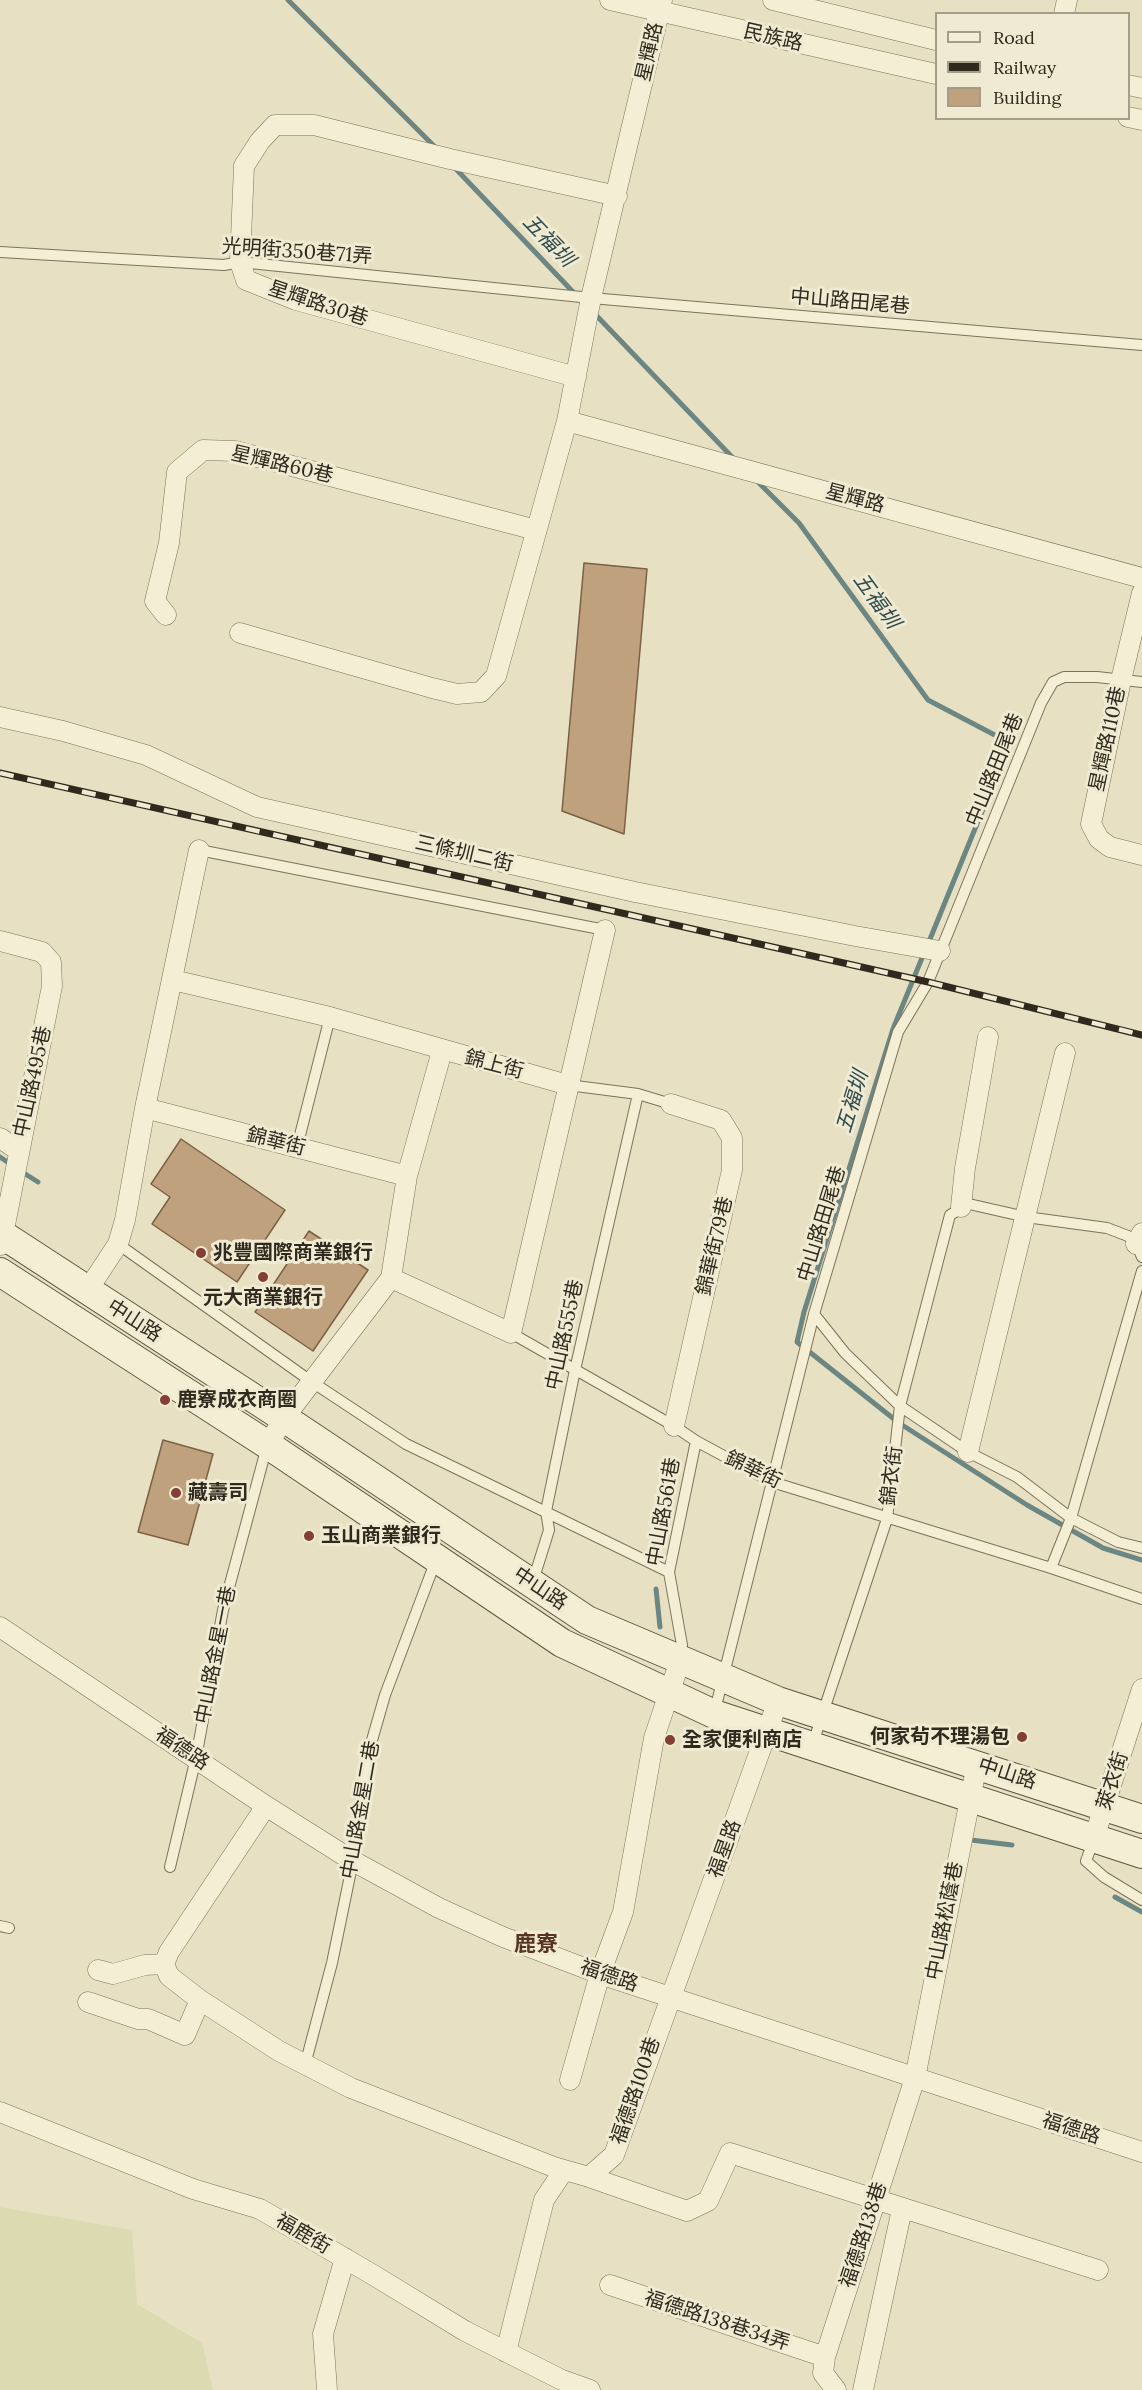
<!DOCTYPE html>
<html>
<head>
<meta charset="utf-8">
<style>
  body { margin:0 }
  #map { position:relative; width:1142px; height:2390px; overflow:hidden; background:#e7e0c2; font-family:Lora,serif }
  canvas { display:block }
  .legend { position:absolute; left:935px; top:12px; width:195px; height:108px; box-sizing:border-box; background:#efead1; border:2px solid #a39d89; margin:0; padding:8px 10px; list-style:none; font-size:18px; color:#30291e }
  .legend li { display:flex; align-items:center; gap:12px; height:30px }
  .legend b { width:30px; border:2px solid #a39d89 }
</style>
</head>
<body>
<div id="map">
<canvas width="1142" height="2390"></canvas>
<ul class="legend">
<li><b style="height:8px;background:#f3eed4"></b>Road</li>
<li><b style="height:8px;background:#30291e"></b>Railway</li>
<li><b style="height:16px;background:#c0a17d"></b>Building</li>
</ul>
</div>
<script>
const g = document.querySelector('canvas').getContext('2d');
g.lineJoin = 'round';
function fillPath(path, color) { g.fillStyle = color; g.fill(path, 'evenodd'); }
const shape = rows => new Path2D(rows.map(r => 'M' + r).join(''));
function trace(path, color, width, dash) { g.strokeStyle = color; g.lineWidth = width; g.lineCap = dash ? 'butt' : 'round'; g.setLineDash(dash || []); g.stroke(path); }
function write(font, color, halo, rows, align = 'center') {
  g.font = font + ' Lora,"Noto Sans TC",serif'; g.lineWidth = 6; g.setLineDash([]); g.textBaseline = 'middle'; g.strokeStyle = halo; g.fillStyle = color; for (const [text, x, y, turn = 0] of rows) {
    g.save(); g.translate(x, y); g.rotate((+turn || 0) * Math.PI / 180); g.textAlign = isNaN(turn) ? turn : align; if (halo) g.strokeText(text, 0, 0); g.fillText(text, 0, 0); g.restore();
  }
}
fillPath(shape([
  [0,2207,132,2230,137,2304,202,2343,213,2390,0,2390]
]), '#dbdab1');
trace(shape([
  [288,0,437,149],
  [454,167,576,295],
  [593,312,734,459],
  [756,480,799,523,928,700,1010,743,928,944],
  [924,953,893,1029,804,1312,797,1342,899,1423,1027,1505,1103,1548,1142,1560],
  [0,1157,12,1165],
  [19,1170,38,1182],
  [656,1589,660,1627],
  [971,1840,1012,1845],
  [1115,1897,1142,1912]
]), '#6c8783', 5);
const building = shape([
  [584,563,647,569,624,834,562,811,584,563],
  [181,1139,285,1210,237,1282,152,1224,170,1197,151,1184,181,1139],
  [309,1231,368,1270,313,1351,255,1312,309,1231],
  [163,1440,213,1454,188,1545,138,1532,163,1440]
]);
fillPath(building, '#c0a17d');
trace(building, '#7a6145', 1.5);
const lane = shape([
  [0,252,224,265,240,262,591,298,1142,345],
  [199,850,605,930],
  [568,1085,638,1094,671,1104],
  [297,1147,330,1017],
  [118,1244,312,1382,406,1444,669,1572],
  [814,1314,845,1353,900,1406,968,1452,1017,1477,1071,1518,1118,1542,1142,1548],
  [511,1333,674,1426,696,1441,772,1482,1051,1568,1142,1599],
  [1051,1568,1071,1518,1142,1271],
  [533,1581,549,1530,546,1511,575,1370,638,1094],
  [680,1657,682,1645,669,1572,696,1441],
  [714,1714,814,1314,898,1032,928,982,1041,703,1053,682,1064,677,1097,677,1142,682],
  [812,1746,887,1519,900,1406,950,1215,969,1204,1026,1217,1107,1228,1128,1236,1136,1244,1142,1257],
  [1094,1839,1086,1861,1104,1877,1142,1900],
  [170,1867,196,1758,223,1610,267,1446],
  [0,1926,9,1928],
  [305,2065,332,1963,353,1861,366,1761,385,1695,436,1560]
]);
const street = shape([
  [610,0,936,74],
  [662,0,591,298,567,421,1142,578],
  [773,0,936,40],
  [1064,14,1067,0],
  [1128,85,1142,88],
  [1128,117,1142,120],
  [576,377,296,300,246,280,240,262,244,166,260,141,275,125,314,125,450,159,617,196],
  [1142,593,1121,680,1091,824,1099,839,1110,847,1142,855],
  [166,615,155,601,169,543,177,472,203,450,235,451,536,530],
  [240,633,432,688,457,694,481,692,496,676,567,421],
  [0,717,63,731,146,755,257,807,635,892,855,936,940,951],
  [0,941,42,952,51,962,52,986,1,1245],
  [173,980,330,1017,568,1085],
  [671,1104,721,1120,732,1138,732,1170,674,1426],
  [145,1108,407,1176],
  [0,1138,19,1151],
  [961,1207,965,1168,988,1037],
  [1136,1244,1142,1233],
  [391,1278,511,1333,605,930],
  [87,1291,118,1244,125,1220,145,1108,199,850],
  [268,1445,284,1418,391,1278,407,1176,442,1051],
  [968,1452,1065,1053],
  [0,1627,266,1806,353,1861,439,1908,503,1937,600,1974,1142,2152],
  [266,1806,169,1952,164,1964,169,1976,200,2000,279,2051,351,2088,554,2167,589,2177,687,2211,708,2201,730,2153,1098,2270],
  [1094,1838,1142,1689],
  [98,1970,113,1974,145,1965,164,1964],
  [88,2002,138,2019,148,2019,185,2035,200,2000],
  [570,2080,600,1974,623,1912,654,1738,680,1661],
  [0,2112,193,2189,260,2209,375,2276,465,2331,562,2380,590,2390],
  [589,2177,614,2155,778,1701],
  [610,2285,825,2357],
  [506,2352,544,2200,564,2170],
  [327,2390,323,2334,345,2258],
  [836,2390,823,2373,825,2357,915,2078,977,1764],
  [863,2390,902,2209]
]);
const secondary = shape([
  [0,1233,284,1418,587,1620,778,1701,1142,1819],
  [0,1272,268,1445,562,1643,714,1714,1142,1854]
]);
trace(lane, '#7e725c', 12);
trace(street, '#7e725c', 21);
trace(secondary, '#60543f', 30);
trace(lane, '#f3eed4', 10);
trace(street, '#f3eed4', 20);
trace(secondary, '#f3eed4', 28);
const rail = shape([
  [0,773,928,982,1142,1035]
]);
trace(rail, '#30291e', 7);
trace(rail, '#efead1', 4.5, [14]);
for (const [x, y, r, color] of [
  [201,1253,6,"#853e34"],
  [263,1277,6,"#853e34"],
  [165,1400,6,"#853e34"],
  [176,1493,6,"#853e34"],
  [309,1536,6,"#853e34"],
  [1022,1737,6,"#853e34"],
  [670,1740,6,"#853e34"]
]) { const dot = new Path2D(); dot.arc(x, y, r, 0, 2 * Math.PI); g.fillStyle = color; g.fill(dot); trace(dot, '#efead1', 2); }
write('20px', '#30291e', '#efead1', [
  ["民族路",773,38,13],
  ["星輝路",650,52,-77],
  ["光明街350巷71弄",297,252,4],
  ["中山路田尾巷",850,302,5],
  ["星輝路30巷",318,304,18],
  ["星輝路60巷",282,465,13],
  ["星輝路",855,499,15],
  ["星輝路110巷",1108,739,-78],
  ["中山路田尾巷",995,770,-68],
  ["三條圳二街",464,854,13],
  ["錦上街",494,1065,15],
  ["中山路495巷",33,1082,-78],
  ["錦華街",276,1142,14],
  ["中山路田尾巷",822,1224,-73],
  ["錦華街79巷",715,1246,-77],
  ["中山路",134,1321,33],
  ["中山路555巷",565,1335,-78],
  ["錦華街",753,1470,26],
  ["錦衣街",892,1476,-83],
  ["中山路561巷",664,1512,-80],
  ["中山路",540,1589,34],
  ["中山路金星一巷",216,1655,-79],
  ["福德路",182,1749,34],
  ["中山路",1007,1774,18],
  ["萊衣街",1113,1781,-72],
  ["中山路金星二巷",361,1810,-80],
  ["福星路",725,1849,-70],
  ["中山路松蔭巷",945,1921,-79],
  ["福德路",609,1976,19],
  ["福德路100巷",636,2091,-71],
  ["福德路",1071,2129,18],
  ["福鹿街",303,2234,30],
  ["福德路138巷",864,2235,-72],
  ["福德路138巷34弄",717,2321,18]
]);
write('bold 20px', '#30291e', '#efead1', [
  ["兆豐國際商業銀行",213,1253],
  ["元大商業銀行",263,1298,"center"],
  ["鹿寮成衣商圈",177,1400],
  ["藏壽司",188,1493],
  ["玉山商業銀行",321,1536],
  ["何家茍不理湯包",1010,1737,"right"],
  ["全家便利商店",682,1740]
], 'left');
write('italic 21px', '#2f4c4e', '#efead1', [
  ["五福圳",548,241,46],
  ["五福圳",876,601,54],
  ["五福圳",853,1102,-73]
]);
write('bold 22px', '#573423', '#efead1', [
  ["鹿寮",536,1945]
]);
</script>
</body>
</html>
